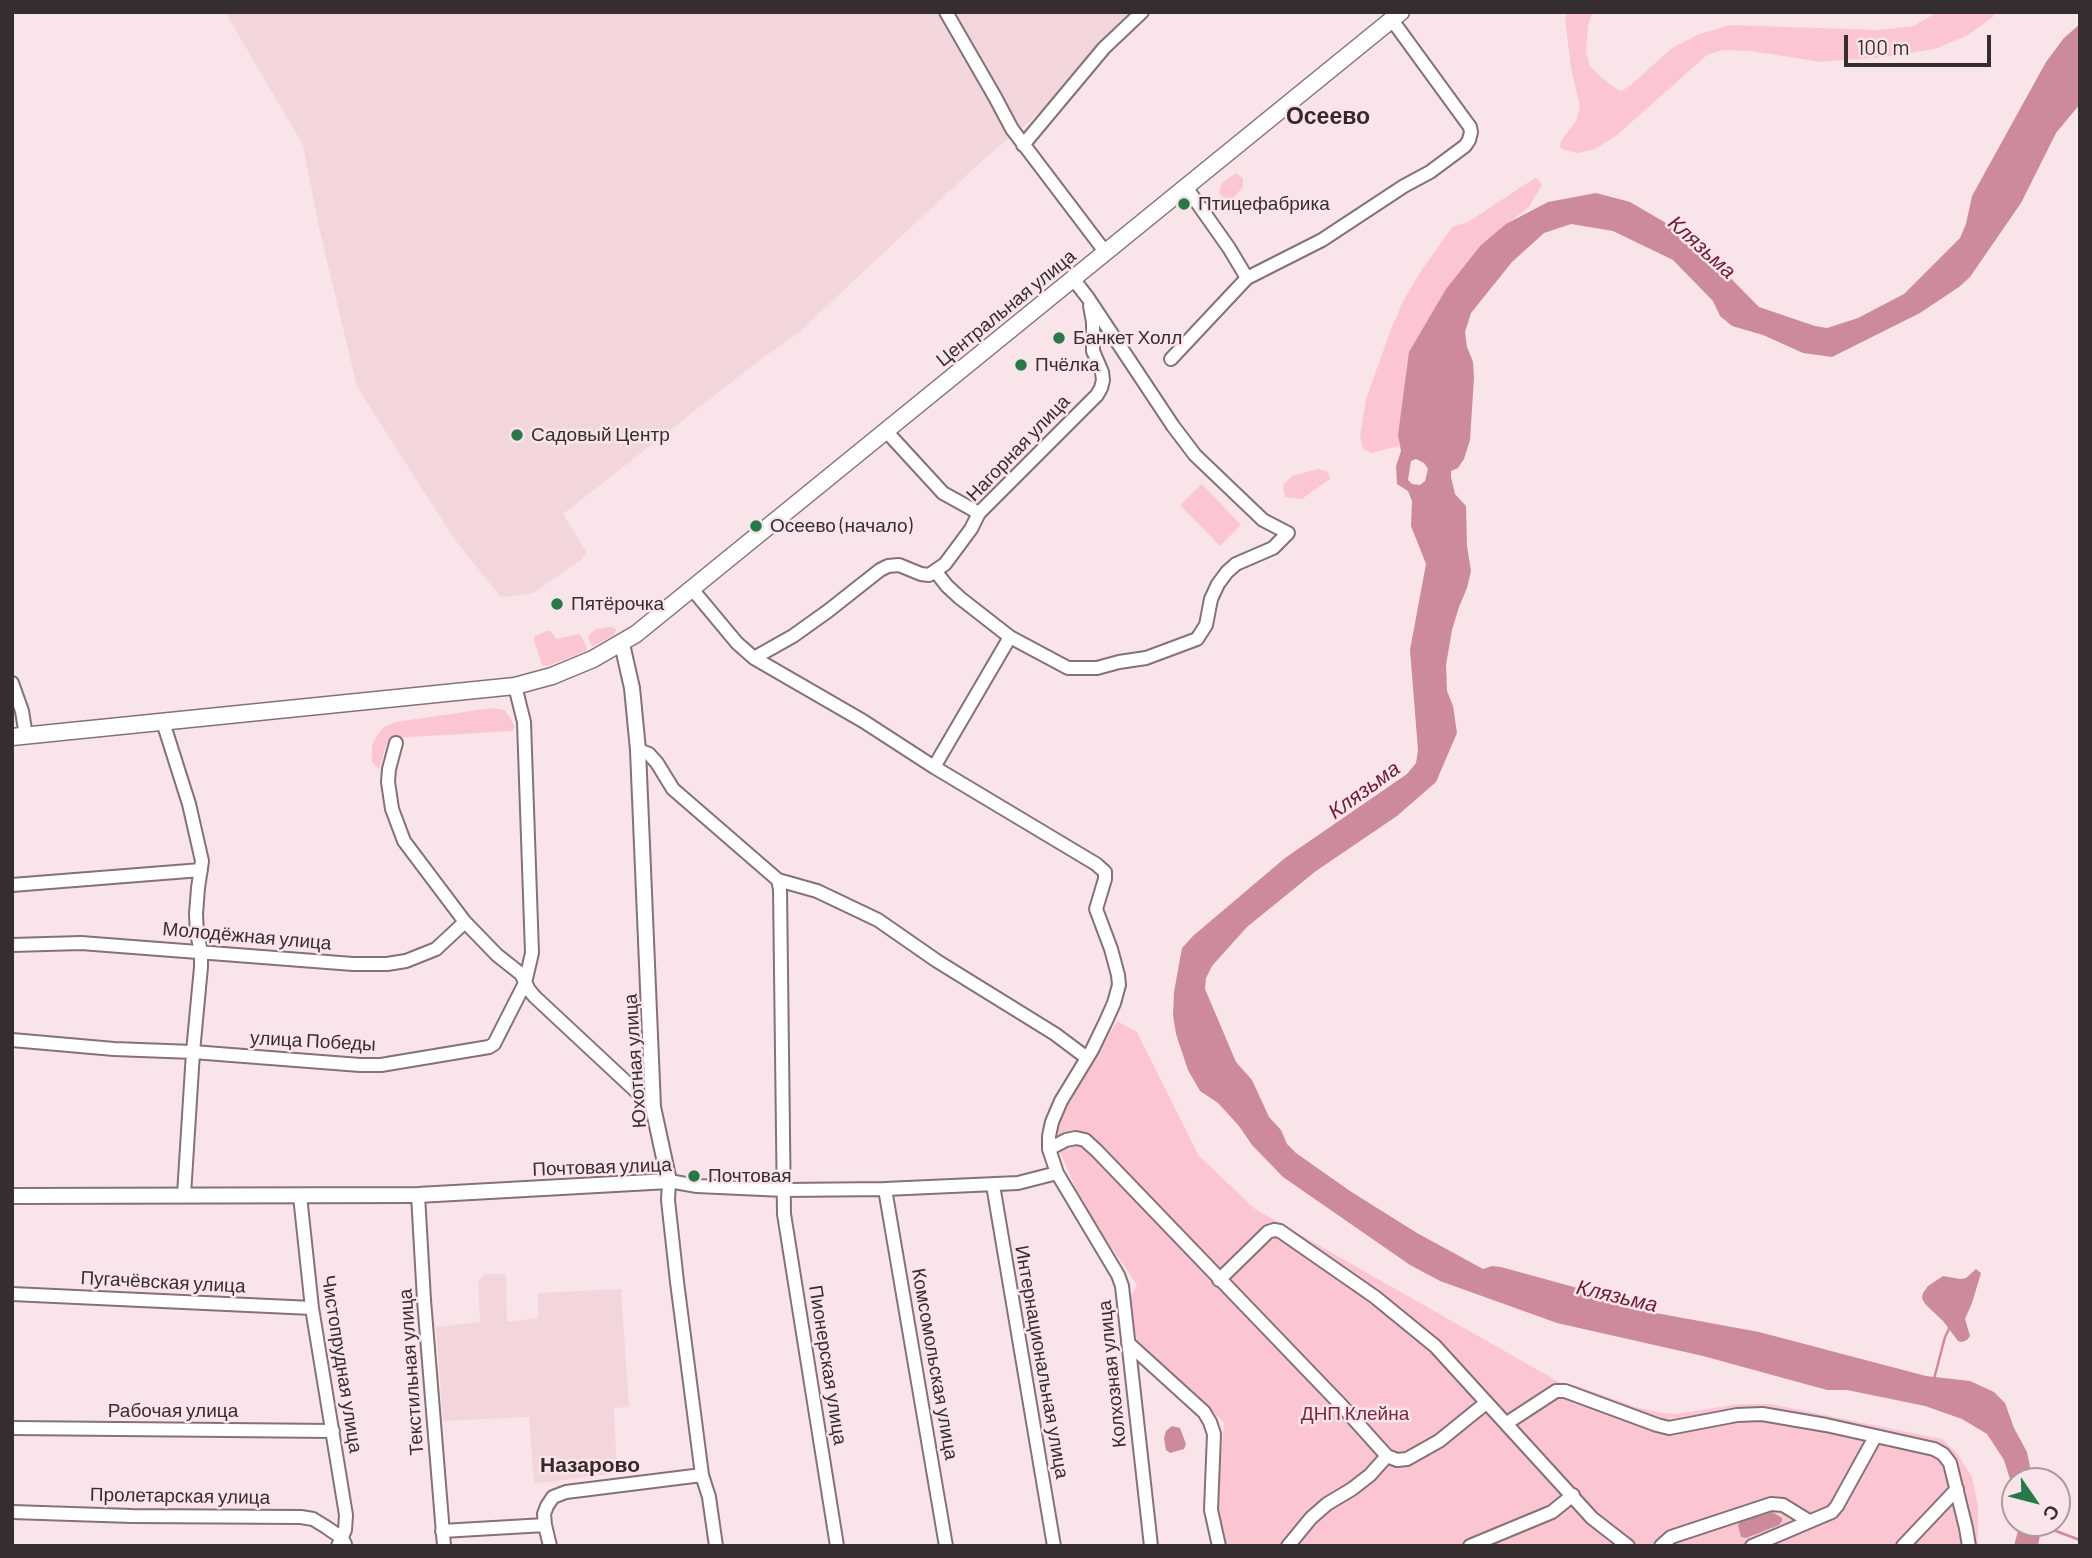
<!DOCTYPE html>
<html>
<head>
<meta charset="utf-8">
<style>
  body { margin:0 }
  #map { position:relative; width:2092px; height:1558px; overflow:hidden; background:#f9e5e9; font-family:Barlow,sans-serif }
  canvas { display:block }
  .frame { position:absolute; inset:0; border:14px solid #352d2f; pointer-events:none }
  .north { position:absolute; left:2001px; top:1467px; width:70px; height:70px; box-sizing:border-box; background:#f9e5e9; border:2px solid #ab9b9f; border-radius:50%; rotate:125deg; font-size:19px; font-weight:700; line-height:28px; text-align:center; color:#352d2f }
  .north::after { content:''; display:block; margin:auto; width:24px; height:32px; background:#297849; clip-path:polygon(50% 0,100% 100%,50% 72%,0 100%) }
  .scale { position:absolute; left:1844px; top:35px; width:147px; height:32px; box-sizing:border-box; border:4px solid #352d2f; border-top:0; padding-left:9px; font-size:21px; line-height:24px; white-space:nowrap; color:#352d2f; -webkit-text-stroke:5px #f9e5e9; paint-order:stroke }
</style>
</head>
<body>
<div id="map">
<canvas width="2092" height="1558"></canvas>
<div class="frame"></div>
<div class="north">С</div>
<div class="scale">100 m</div>
</div>
<script>
const g = document.querySelector('canvas').getContext('2d');
g.lineJoin = 'round';
function fillPath(path, color) { g.fillStyle = color; g.fill(path, 'evenodd'); }
const shape = rows => new Path2D(rows.map(r => 'M' + r).join(''));
function trace(path, color, width, dash) { g.strokeStyle = color; g.lineWidth = width; g.lineCap = dash ? 'butt' : 'round'; g.setLineDash(dash || []); g.stroke(path); }
function write(font, color, halo, rows, align = 'center') {
  g.font = font + ' Barlow,sans-serif'; g.lineWidth = 5; g.setLineDash([]); g.textBaseline = 'middle'; g.strokeStyle = halo; g.fillStyle = color; for (const [text, x, y, turn = 0] of rows) {
    g.save(); g.translate(x, y); g.rotate((+turn || 0) * Math.PI / 180); g.textAlign = isNaN(turn) ? turn : align; if (halo) g.strokeText(text, 0, 0); g.fillText(text, 0, 0); g.restore();
  }
}
fillPath(shape([
  [225,12,1131,12,1117,25,1055,96,1028,123,985,158,798,333,761,359,563,514,587,553,581,560,533,593,506,597,500,596,455,540,357,387,318,223,303,145],
  [485,1274,506,1274,507,1322,538,1318,538,1293,621,1289,629,1407,614,1408,617,1473,534,1484,529,1417,443,1421,436,1327,480,1322,478,1282]
]), '#f2d6dc');
fillPath(shape([
  [1567,12,1593,12,1588,25,1586,52,1590,66,1601,77,1615,88,1622,91,1632,84,1672,48,1699,34,1730,25,1879,30,1913,26,1938,12,1995,12,1993,17,1968,35,1935,49,1884,57,1820,62,1751,51,1723,50,1707,55,1616,136,1595,149,1578,153,1564,150,1560,147,1561,141,1576,121,1580,107,1571,68,1565,18],
  [1236,173,1243,178,1243,187,1232,199,1224,198,1219,193,1222,183],
  [1535,178,1539,180,1542,185,1529,207,1481,245,1398,435,1400,446,1371,453,1363,449,1360,436,1366,399,1390,332,1403,301,1419,274,1452,227,1468,222],
  [1318,469,1328,472,1330,479,1302,499,1285,497,1283,485,1292,476],
  [1202,484,1241,525,1220,546,1180,505],
  [610,627,616,629,614,635,592,647,588,637,590,634,596,629],
  [547,631,551,631,556,639,580,634,587,648,586,651,548,666,542,665,534,640,535,636],
  [492,708,504,710,509,716,515,727,512,731,394,738,386,745,379,769,372,762,372,745,377,735,384,727,396,722],
  [1117,1021,1137,1032,1199,1156,1255,1209,1559,1382,1577,1386,1635,1407,1661,1413,1677,1414,1739,1404,1771,1404,1942,1439,1957,1453,1972,1477,1978,1505,1978,1546,1225,1546,1217,1509,1224,1422,1138,1344,1130,1308,1130,1298,1137,1285,1084,1207,1057,1145,1057,1132,1060,1119]
]), '#fbc6d2');
fillPath(shape([
  [2080,24,2080,104,2056,133,2021,203,1970,277,1959,287,1920,313,1832,357,1803,353,1763,335,1732,326,1720,316,1713,301,1673,260,1613,231,1571,224,1544,233,1512,262,1471,313,1465,332,1467,347,1473,362,1474,378,1470,440,1464,459,1458,468,1451,471,1451,477,1455,494,1466,506,1467,546,1471,571,1467,588,1459,607,1452,630,1446,665,1447,691,1453,706,1457,733,1436,782,1397,816,1316,871,1247,927,1212,966,1206,978,1205,989,1236,1062,1252,1080,1269,1117,1281,1130,1287,1144,1296,1153,1350,1191,1417,1233,1483,1269,1492,1266,1501,1267,1581,1289,1645,1311,1759,1332,1926,1376,1970,1381,1994,1392,2005,1403,2014,1428,2027,1452,2033,1481,2015,1481,2015,1495,2004,1460,1987,1434,1962,1419,1925,1406,1847,1390,1827,1390,1703,1356,1557,1323,1440,1281,1410,1265,1283,1177,1252,1145,1239,1126,1218,1103,1200,1091,1188,1070,1176,1034,1173,1015,1174,992,1182,948,1193,936,1285,858,1407,774,1416,763,1418,750,1410,650,1426,564,1411,526,1412,501,1408,491,1397,484,1396,466,1401,451,1398,435,1409,352,1446,289,1481,245,1506,224,1548,202,1596,193,1630,202,1690,237,1759,307,1815,326,1827,328,1858,318,1904,294,1960,238,1966,224,1972,196,2046,62,2064,38],
  [1416,459,1424,463,1428,469,1425,481,1420,485,1412,484,1408,480,1411,461],
  [1976,1269,1981,1273,1972,1303,1965,1319,1970,1336,1967,1340,1962,1342,1958,1341,1943,1321,1925,1304,1922,1298,1923,1293,1928,1286,1943,1276,1960,1279,1966,1278],
  [1172,1426,1180,1428,1186,1444,1184,1449,1170,1453,1166,1450,1164,1438,1166,1431],
  [1772,1512,1782,1518,1782,1521,1779,1525,1746,1538,1741,1537,1738,1525,1740,1522],
  [2020,1523,2042,1523,2038,1546,2014,1546]
]), '#cd8a9a');
trace(shape([
  [1934,1379,1945,1337,1949,1329],
  [2034,1523,2080,1540]
]), '#cd8a9a', 2.5);
const minor = shape([
  [946,12,995,97,1012,129,1106,253],
  [1023,145,1104,48,1142,12],
  [1186,187,1229,248,1247,278],
  [1171,359,1247,278,1322,240,1404,186,1430,172,1465,146,1469,140,1471,132,1470,127,1392,20],
  [887,432,943,493,979,513],
  [936,572,947,586,960,598,1010,637,1068,668,1097,668,1119,662,1146,658,1197,639,1206,625,1211,599,1218,584,1227,572,1236,564,1273,548,1288,533,1263,520,1195,455,1173,426,1088,298,1074,280],
  [692,589,737,643,754,658,863,721,934,767,1096,864,1105,872,1105,879,1096,909,1111,949,1118,975,1119,985,1114,1003,1106,1021,1092,1050,1061,1101,1052,1122,1049,1136,1049,1149,1057,1173,1118,1275,1122,1286,1151,1546],
  [754,658,793,636,828,611,880,570,888,566,899,565,921,574,929,575,945,564,971,529,979,513,1097,395,1101,388,1103,380,1102,372,1093,351,1093,322,1090,306],
  [12,683,22,711,26,736],
  [163,722,189,804,202,861,198,888,196,914,197,934,201,951,201,967,193,1052,184,1195],
  [396,743,389,769,388,782,392,809,404,841,465,922,497,955,521,974,529,990,535,997,653,1107],
  [638,750,649,754,657,763,673,789,778,880,780,889,784,1214,837,1546],
  [934,767,1010,637],
  [778,880,817,891,878,920,937,961,1055,1034,1087,1058],
  [12,885,201,870],
  [12,945,81,943,353,964,387,964,406,961,436,949,465,922],
  [12,1040,114,1049,193,1052,360,1065,381,1065,489,1047,494,1044,525,983,532,953,524,722,515,686],
  [1049,1149,1066,1140,1076,1138,1085,1140,1097,1151,1342,1406,1387,1456,1397,1460,1407,1459,1439,1441,1486,1403],
  [993,1185,1054,1546],
  [885,1189,946,1546],
  [418,1195,424,1300,444,1546],
  [300,1196,312,1308,346,1515,345,1530,338,1546],
  [1219,1280,1268,1232,1274,1230,1280,1231,1375,1297,1435,1346,1592,1518,1628,1546],
  [12,1294,312,1308],
  [1128,1343,1204,1412,1210,1422,1214,1434,1211,1510,1219,1546],
  [1507,1423,1556,1391,1565,1391,1657,1425,1669,1428,1737,1415,1762,1414,1826,1425,1934,1449,1943,1454,1950,1463,1966,1528,1969,1546],
  [12,1428,333,1431],
  [12,1512,132,1516,301,1517,313,1519,326,1527,342,1538,345,1544],
  [545,1525,550,1546],
  [442,1531,545,1525,544,1514,547,1506,553,1497,566,1492,702,1475],
  [716,1546,709,1497,702,1475,677,1282,668,1200,669,1181,697,1186,784,1190,885,1189,1018,1183,1057,1173],
  [1288,1546,1311,1518,1327,1504,1352,1489,1370,1475,1387,1456],
  [1470,1546,1552,1512,1573,1495],
  [1661,1546,1671,1537,1771,1504,1783,1505,1809,1521],
  [1752,1546,1832,1512,1837,1506,1875,1437],
  [1903,1546,1957,1489]
]);
const tertiary = shape([
  [12,1196,418,1195,669,1181,653,1107,638,750,632,688,622,644]
]);
const secondary = shape([
  [12,737,515,686,552,676,593,659,636,634,1401,12]
]);
trace(minor, '#837276', 16);
trace(tertiary, '#837276', 18);
trace(secondary, '#837276', 19);
trace(minor, '#fff', 12);
trace(tertiary, '#fff', 14);
trace(secondary, '#fff', 16);
for (const [x, y, r, color] of [
  [1184,204,7,"#297849"],
  [1059,338,7,"#297849"],
  [1021,365,7,"#297849"],
  [517,435,7,"#297849"],
  [756,526,7,"#297849"],
  [557,604,7,"#297849"],
  [694,1176,7,"#297849"]
]) { const dot = new Path2D(); dot.arc(x, y, r, 0, 2 * Math.PI); g.fillStyle = color; g.fill(dot); trace(dot, '#f9e5e9', 2.5); }
write('19px', '#352d2f', '#f9e5e9', [
  ["Птицефабрика",1198,204],
  ["Банкет Холл",1073,338],
  ["Пчёлка",1035,365],
  ["Садовый Центр",531,435],
  ["Осеево (начало)",770,526],
  ["Пятёрочка",571,604],
  ["Почтовая",708,1176]
], 'left');
write('19px', '#352d2f', '#f9e5e9', [
  ["Центральная улица",1006,308,-39],
  ["Нагорная улица",1018,448,-46],
  ["Молодёжная улица",247,936,5],
  ["улица Победы",313,1041,3],
  ["Юхотная улица",635,1061,-94],
  ["Почтовая улица",602,1167,-2],
  ["Пугачёвская улица",163,1282,3],
  ["Интернациональная улица",1042,1362,80],
  ["Чистопрудная улица",342,1364,81],
  ["Комсомольская улица",935,1364,80],
  ["Пионерская улица",828,1365,81],
  ["Текстильная улица",411,1372,-94],
  ["Колхозная улица",1112,1374,-96],
  ["Рабочая улица",173,1411],
  ["Пролетарская улица",180,1496,1]
]);
write('19px', '#782742', '#f9e5e9', [
  ["ДНП Клейна",1355,1414]
]);
write('italic 21px', '#6c1c38', '#f9e5e9', [
  ["Клязьма",1702,247,42],
  ["Клязьма",1364,790,-36],
  ["Клязьма",1617,1296,13]
]);
write('bold 21px', '#37282b', '#f9e5e9', [
  ["Назарово",590,1465]
]);
write('bold 23px', '#37282b', '#f9e5e9', [
  ["Осеево",1328,116]
]);
</script>
</body>
</html>
